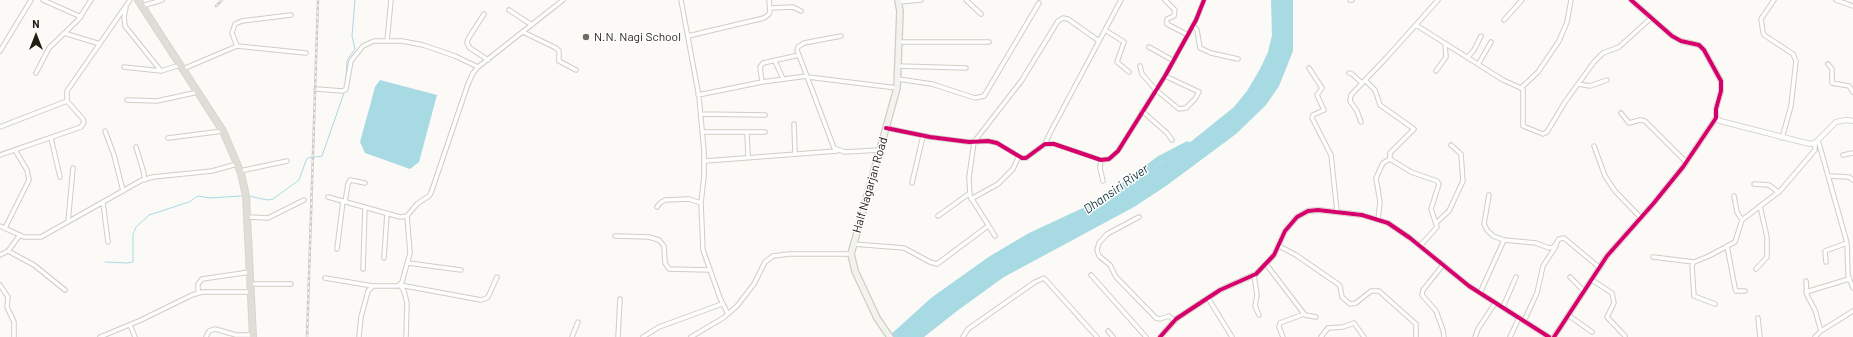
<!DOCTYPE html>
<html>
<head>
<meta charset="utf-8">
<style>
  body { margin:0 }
  #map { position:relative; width:1853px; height:337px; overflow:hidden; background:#fbfaf6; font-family:Barlow,sans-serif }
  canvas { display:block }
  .north { position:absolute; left:16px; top:16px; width:40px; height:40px; -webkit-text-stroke:3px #fff; paint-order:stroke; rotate:0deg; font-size:11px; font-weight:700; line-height:16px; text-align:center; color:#221e11 }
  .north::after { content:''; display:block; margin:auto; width:14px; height:18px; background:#221e11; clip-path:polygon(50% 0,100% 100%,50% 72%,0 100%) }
</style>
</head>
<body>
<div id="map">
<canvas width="1853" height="337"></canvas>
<div class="north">N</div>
</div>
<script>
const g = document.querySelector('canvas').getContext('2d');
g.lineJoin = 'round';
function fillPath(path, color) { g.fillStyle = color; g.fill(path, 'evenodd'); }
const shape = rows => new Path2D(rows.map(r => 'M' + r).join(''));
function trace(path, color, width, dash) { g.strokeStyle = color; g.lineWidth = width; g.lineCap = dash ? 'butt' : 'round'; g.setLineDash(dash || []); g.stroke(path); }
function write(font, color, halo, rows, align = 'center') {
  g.font = font + ' Barlow,sans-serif'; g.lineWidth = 3; g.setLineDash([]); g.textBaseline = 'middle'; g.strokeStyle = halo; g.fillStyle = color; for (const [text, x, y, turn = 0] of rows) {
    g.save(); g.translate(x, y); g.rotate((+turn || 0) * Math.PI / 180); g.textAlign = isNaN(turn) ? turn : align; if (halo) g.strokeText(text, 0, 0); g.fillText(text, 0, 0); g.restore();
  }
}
fillPath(shape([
  [1271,0,1293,0,1293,51,1279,86,1266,105,1236,134,1166,186,1134,207,1004,277,957,311,924,337,888,337,931,298,990,256,1029,233,1085,207,1142,176,1193,140,1234,107,1247,91,1260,69,1268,52,1272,35],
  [380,80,437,95,419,162,410,169,365,153,360,142,375,87]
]), '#a8dae4');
trace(shape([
  [346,80,347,60,355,49,352,36,355,0],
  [249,196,267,200,273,199,299,180,307,158,322,156,344,93],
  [105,262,128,263,133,262,133,234,136,227,149,215,189,202,198,196,209,198,241,196]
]), '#a8dae4', 1);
trace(shape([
  [1114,193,1160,159,1187,145]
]), '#a8dae4', 7);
const minor = shape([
  [43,0,81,17],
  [681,0,699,97,704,151,704,176,701,203,703,250,720,298,728,314],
  [966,0,981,14],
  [1165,0,1175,10,1174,16,1167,19,1167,24,1188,35],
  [1350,0,1352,0],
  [1774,0,1761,19,1763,32,1764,35,1793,54,1796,61,1791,106,1782,138],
  [1836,0,1853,6],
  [899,2,921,0],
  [142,6,162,0],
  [126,8,124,17,125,26,161,71],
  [770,8,793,7,801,11],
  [509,10,532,25],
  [484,14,468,39,467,43,470,48,488,60],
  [1504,20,1522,0],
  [1193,25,1197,30,1200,48,1211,53,1238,59],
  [1416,25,1503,80,1523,89,1523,126,1543,134,1547,132,1565,102,1594,62,1603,53,1619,47,1651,18],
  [1105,30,1124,42,1117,62,1129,72],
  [523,32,556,48,559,51,559,61,576,70],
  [64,33,100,44],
  [688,36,764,18,769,14,770,11,769,0],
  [841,36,804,43,798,47,797,50,834,148,845,152,879,150],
  [387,41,391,0],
  [899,42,989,42],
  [237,46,232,33,235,24,242,21,291,15],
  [1149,47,1174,61],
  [0,51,31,0],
  [1468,57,1474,50,1481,36],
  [775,61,783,79],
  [1479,63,1491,42],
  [1828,64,1832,69,1832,83,1849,86,1853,92],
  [898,66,966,68],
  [1140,66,1142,74,1156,90,1179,109,1186,108,1195,99,1199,92,1165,76],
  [124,67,161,71,180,65],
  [1309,68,1322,88,1317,95,1324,110,1313,115,1312,118,1331,155,1337,211],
  [183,69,237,46,306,53],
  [1436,71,1446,57,1445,43],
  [36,73,49,48,78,20,91,0],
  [1349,73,1352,74,1362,83],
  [808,77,897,88],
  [898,79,932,84,975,98,984,96,1039,3],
  [1365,80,1375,90,1380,105,1414,129,1390,153,1390,159,1411,172,1437,181,1439,184,1431,209,1437,227,1420,246],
  [762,82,760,67,763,63,799,55],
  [1578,84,1590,86,1607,80],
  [1521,88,1538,72,1559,41,1567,22,1571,0],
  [316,89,343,91,346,89,351,61,363,46,374,41,402,41,423,45,455,56,478,67],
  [698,95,762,82,807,76],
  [127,100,157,101,198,92],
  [1142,111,1167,133,1172,140],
  [1621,113,1629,123,1640,120,1645,121,1686,162],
  [701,114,765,115],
  [1361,122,1357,111,1350,101,1351,95,1388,56,1438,0],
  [794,124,795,154],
  [0,127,67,101],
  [886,128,930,137,969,142,988,141,997,143,1022,158,1026,158,1045,144,1054,144,1101,160,1109,159,1118,151,1165,76,1196,20,1204,0],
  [105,131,114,155,123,191],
  [702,132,765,132],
  [747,132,748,157],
  [51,138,60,177],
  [168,138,223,131],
  [1818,140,1847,243,1848,275,1853,288],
  [1045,144,1050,133,1121,0],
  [1594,146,1605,176,1615,191,1641,218],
  [136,147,143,170,145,180],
  [0,155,81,127,84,122,83,119,67,101,67,91,130,0],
  [1843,155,1853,153],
  [1101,160,1100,168,1103,181],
  [705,161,837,151],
  [240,171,287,161],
  [1828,176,1849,177,1853,180],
  [912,183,923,136],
  [1754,184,1769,185,1778,192],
  [1489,195,1484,224,1487,230,1493,236,1504,240,1536,243,1549,248,1554,247,1559,239,1564,238,1600,268],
  [1734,196,1737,212,1742,220],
  [328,197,400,217,407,216,417,204,429,196,431,193,468,84,473,73,478,67,563,0],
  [971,199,998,184,1013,169,1019,156],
  [345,202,348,184,350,180,365,183],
  [103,203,108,242],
  [657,207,660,203,665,200,689,199,701,203],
  [938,216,970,193],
  [247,217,268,218,304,200],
  [1139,217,1107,234,1099,243,1097,250,1099,256,1110,265,1116,277,1156,318,1160,319,1169,316,1175,321],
  [1378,220,1380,202,1376,178,1383,163,1390,159],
  [68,222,73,168],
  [1437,222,1449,211,1463,181,1461,154,1451,145],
  [0,226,24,237,41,237,142,180,153,177,212,171,237,164],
  [5,228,29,180,27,170,15,150],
  [615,236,649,237,659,240,664,246,665,263,669,269,710,270],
  [995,236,970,196,969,177,974,142,1022,80,1058,21,1063,18,1068,19,1099,41],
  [853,244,904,248,930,262,937,264,988,226],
  [1279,246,1296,255,1338,284,1340,286,1342,297,1350,304,1356,303,1371,291,1379,291,1416,324,1416,337],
  [1727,246,1735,288,1736,291,1745,291],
  [337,249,343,201],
  [8,251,34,265,65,290],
  [0,255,8,251,20,235],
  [1653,257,1694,262],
  [384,258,387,213],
  [1826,262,1825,251,1847,243],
  [408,263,461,270],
  [1266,264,1305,315,1316,317],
  [1443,265,1423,290,1422,295,1436,311,1443,330,1444,337],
  [363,269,365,207],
  [1756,269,1767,257,1767,237,1760,206],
  [1091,275,1146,337],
  [1254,275,1257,295,1255,306,1259,315],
  [1570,277,1584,291],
  [325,278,373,286],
  [1592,280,1612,293,1614,303,1607,317,1625,336],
  [1806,281,1807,295,1815,310,1821,331],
  [251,284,291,284],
  [0,285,8,297,7,307,14,322,14,337],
  [400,285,481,300,487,298,489,295,497,277],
  [400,285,404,291,407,303,406,337],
  [1806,292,1849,279],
  [198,293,198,284,202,279,250,272],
  [1480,293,1504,240],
  [1208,298,1232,337],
  [1715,304,1694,296,1692,266,1694,262,1709,256,1735,242,1742,220,1780,191,1815,150,1815,143],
  [1503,307,1516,277],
  [1568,315,1592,332],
  [1758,318,1760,337],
  [1524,321,1537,293,1543,266,1556,246],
  [130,325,135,337],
  [1108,331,1113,337],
  [100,337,141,320,192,295,202,292,251,292],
  [206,337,209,331,215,329,236,335,253,335],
  [359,337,361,317,368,291,373,286,398,286,402,282,410,253,407,216],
  [572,337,578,322],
  [618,337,620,299],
  [643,337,659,327,722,304],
  [691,337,723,318,737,306,754,284,765,262,773,256,789,254,851,254],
  [963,337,968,329,1035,282,1044,278,1097,337],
  [1283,337,1279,327,1280,323,1304,314],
  [1321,337,1328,328,1343,327,1354,323,1364,337],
  [1475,337,1478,329,1495,303],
  [1510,337,1519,318],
  [1815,337,1821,331,1853,311]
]);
const tertiary = shape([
  [1716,118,1720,121,1810,144,1815,143,1836,122,1846,120,1853,121],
  [1160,337,1176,319,1188,311,1220,290,1256,274,1274,255,1285,231,1297,217,1308,211,1318,210,1362,215,1388,223,1410,238,1469,286,1549,337],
  [1554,337,1607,256,1653,204,1683,167,1716,118,1716,109,1721,91,1721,81,1704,50,1699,45,1681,41,1672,36,1631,0]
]);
const secondary = shape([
  [890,337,877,318,855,271,851,254,897,88,900,11,898,0]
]);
const trunk = shape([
  [138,0,223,131,241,173,246,196,253,337]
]);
trace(minor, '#d0cdc4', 5.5);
trace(tertiary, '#d0cdc4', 6);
trace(secondary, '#d0cdc4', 8);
trace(trunk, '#d6d5d1', 8);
trace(minor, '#fefefe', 3.5);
trace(tertiary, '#fefefe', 4.5);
trace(secondary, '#f2f2ef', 5.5);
trace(trunk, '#deded6', 6);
const rail = shape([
  [216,6,222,0],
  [307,337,318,0]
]);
trace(rail, '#cdcccb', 2.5);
trace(rail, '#fff', 1, [3]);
trace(shape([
  [886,128,930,137,969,142,988,141,997,143,1022,158,1026,158,1045,144,1054,144,1101,160,1109,159,1118,151,1165,76,1196,20,1204,0],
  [1160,337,1176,319,1188,311,1220,290,1256,274,1274,255,1285,231,1297,217,1308,211,1318,210,1362,215,1388,223,1410,238,1469,286,1549,337],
  [1554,337,1607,256,1653,204,1683,167,1716,118,1716,109,1721,91,1721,81,1704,50,1699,45,1681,41,1672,36,1631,0]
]), '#d6006c', 4);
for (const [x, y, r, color] of [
  [586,37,4,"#6e6b61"]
]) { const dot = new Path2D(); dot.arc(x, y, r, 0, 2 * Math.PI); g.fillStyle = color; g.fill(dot); trace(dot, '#fff', 1.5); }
write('12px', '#221e11', '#fff', [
  ["N.N. Nagi School",594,37]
], 'left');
write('12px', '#221e11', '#fff', [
  ["Half Nagarjan Road",870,185,-74]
]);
write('italic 13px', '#183b42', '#fff', [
  ["Dhansiri River",1116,189,-35]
]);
</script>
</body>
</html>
